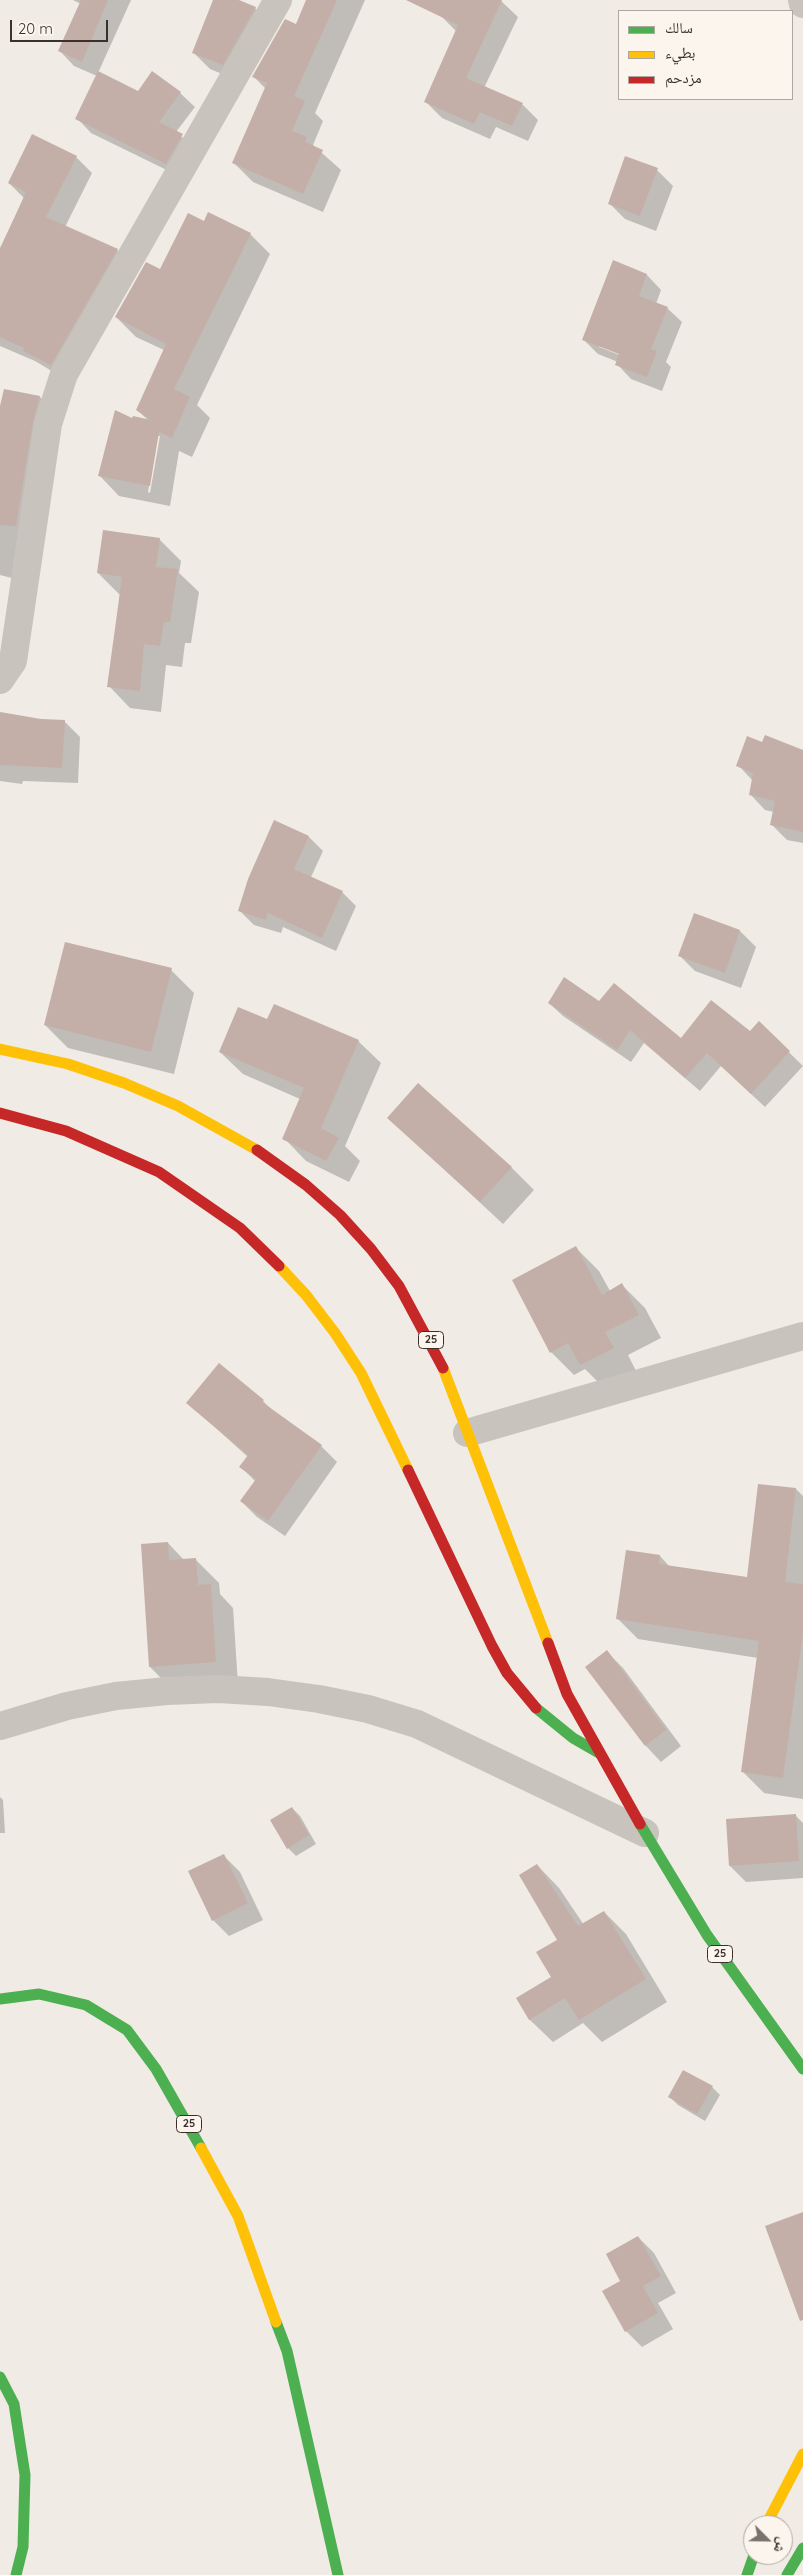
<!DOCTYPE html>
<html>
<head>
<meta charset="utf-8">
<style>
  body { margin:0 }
  #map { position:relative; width:803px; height:2575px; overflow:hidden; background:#f0ebe5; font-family:Quicksand,"Noto Naskh Arabic",sans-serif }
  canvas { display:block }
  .legend { position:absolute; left:618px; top:10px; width:175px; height:90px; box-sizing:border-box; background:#fbf5ee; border:1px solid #aea6a0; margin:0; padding:6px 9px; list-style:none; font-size:15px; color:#3b302b }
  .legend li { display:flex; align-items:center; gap:10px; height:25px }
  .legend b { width:25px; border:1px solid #aea6a0 }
  .north { position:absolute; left:743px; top:2515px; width:50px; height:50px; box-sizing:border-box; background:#fbf5ee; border:1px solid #aea6a0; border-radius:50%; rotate:113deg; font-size:14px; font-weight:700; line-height:20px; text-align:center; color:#3b302b }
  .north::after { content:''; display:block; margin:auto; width:18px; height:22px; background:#7a716c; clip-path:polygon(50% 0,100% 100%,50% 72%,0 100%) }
  .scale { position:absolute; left:10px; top:20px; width:98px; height:22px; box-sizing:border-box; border:2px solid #3b302b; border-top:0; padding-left:6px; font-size:15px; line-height:18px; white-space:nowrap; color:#3b302b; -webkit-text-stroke:4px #fbf5ee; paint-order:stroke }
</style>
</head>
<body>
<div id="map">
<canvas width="803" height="2575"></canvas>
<ul class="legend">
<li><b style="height:6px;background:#4caf50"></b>سالك</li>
<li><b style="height:6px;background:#ffc107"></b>بطيء</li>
<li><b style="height:6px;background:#c62828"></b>مزدحم</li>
</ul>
<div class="north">ش</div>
<div class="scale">20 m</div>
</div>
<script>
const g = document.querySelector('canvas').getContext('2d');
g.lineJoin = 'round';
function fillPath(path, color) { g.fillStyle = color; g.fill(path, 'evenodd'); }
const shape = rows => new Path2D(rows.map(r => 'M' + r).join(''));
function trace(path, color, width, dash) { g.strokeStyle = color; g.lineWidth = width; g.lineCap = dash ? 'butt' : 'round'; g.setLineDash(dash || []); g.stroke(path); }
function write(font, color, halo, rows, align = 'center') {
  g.font = font + ' Quicksand,sans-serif'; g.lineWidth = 4; g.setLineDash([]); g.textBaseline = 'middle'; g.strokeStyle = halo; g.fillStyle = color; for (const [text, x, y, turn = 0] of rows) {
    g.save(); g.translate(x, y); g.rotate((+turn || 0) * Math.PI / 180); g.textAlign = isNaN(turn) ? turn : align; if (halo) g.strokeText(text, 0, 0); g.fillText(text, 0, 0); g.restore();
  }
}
fillPath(shape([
  [73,0,131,0,98,73,138,92,180,93,195,107,176,132,197,150,181,177,91,133,77,118,97,76,74,66,60,51,81,4],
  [215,0,235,0,255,8,271,24,239,81,210,69,194,53],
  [307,0,365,0,315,113,323,121,313,145,341,170,323,212,253,182,234,163,266,89,254,77,296,25],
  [448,0,500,0,518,17,484,88,522,104,538,120,528,141,496,127,490,139,442,118,426,102,457,32,441,16],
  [76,157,92,173,65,227,117,250,133,266,67,380,35,361,0,346,0,248,24,198,9,183],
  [657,170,673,186,656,231,625,219,609,203],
  [250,234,270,254,197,405,210,418,192,457,179,451,170,506,119,496,99,475,133,420,148,420,137,410,164,350,136,337,116,317,161,270],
  [157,436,160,436,150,493,148,492],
  [614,262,647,275,661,290,656,304,667,308,682,322,666,362,671,367,662,391,631,379,617,364,618,362,598,354,583,339],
  [599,345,626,355,625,357,599,347],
  [5,390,40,397,52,409,20,580,0,575,0,412],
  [159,539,181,561,179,573,199,592,191,643,185,643,182,667,166,665,161,712,130,708,109,686,120,595,98,573],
  [0,713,41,720,64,721,80,737,78,783,23,781,22,784,0,781],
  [763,744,803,751,803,843,787,840,771,824,774,812,765,810,750,794,753,781,738,765],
  [275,822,309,837,323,851,311,877,342,892,356,906,336,951,283,927,281,933,254,925,239,910],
  [695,915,740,931,756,947,741,988,695,971,679,955],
  [171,970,194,993,174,1074,68,1048,45,1025],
  [599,1002,681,1039,750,1033,759,1023,803,1066,765,1107,721,1066,700,1091,644,1043,631,1062,563,1016,549,1003],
  [268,1021,358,1041,381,1063,345,1146,360,1161,349,1182,306,1161,284,1138,300,1099,243,1074,220,1052],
  [389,1118,511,1167,534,1190,503,1224],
  [576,1248,599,1271,610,1291,622,1285,645,1308,661,1338,628,1355,636,1371,604,1388,585,1369,574,1375,551,1352],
  [263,1401,275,1413,321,1446,337,1462,285,1536,257,1517,241,1501,255,1481,241,1467,248,1457,188,1403],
  [759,1485,796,1489,803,1496,803,1799,764,1793,743,1772,758,1658,638,1639,617,1618,660,1556,670,1567,748,1578],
  [168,1543,184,1560,196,1560,219,1583,220,1594,233,1608,238,1685,173,1690,150,1667],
  [607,1652,623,1668,681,1746,661,1762,646,1746,587,1668],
  [0,1797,3,1800,5,1833,0,1833],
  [292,1808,300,1816,316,1844,296,1856,288,1848],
  [795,1815,803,1823,803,1878,746,1882,730,1866],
  [224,1856,240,1872,263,1920,229,1936,213,1920],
  [537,1865,559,1888,584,1925,604,1912,626,1934,667,2002,602,2042,583,2023,553,2042,530,2020,518,1999,553,1977,559,1940],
  [712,2087,720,2095,705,2121,678,2105,670,2097],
  [638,2237,654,2253,676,2293,658,2303,673,2329,642,2347,626,2331,622,2282]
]), '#0003');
fillPath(shape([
  [81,0,108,0,82,62,58,51],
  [213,0,239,0,256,7,223,65,192,53],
  [306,0,337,0,294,96,305,101,292,131,307,137,305,142,323,150,303,194,232,163,267,83,252,77,285,19,296,24],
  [406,0,502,0,466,78,523,103,512,126,480,112,474,124,424,102,458,25],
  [98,71,138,91,152,71,181,92,159,122,183,134,166,164,75,119],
  [32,134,77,156,46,217,118,249,51,365,23,351,24,348,0,337,0,249,26,192,8,183],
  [625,156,658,168,640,216,608,204],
  [208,212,251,233,174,389,190,397,172,438,159,432,150,486,98,476,115,410,132,418,133,416,151,420,136,410,166,344,115,317,146,262,160,269,188,213,204,221],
  [613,260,647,274,639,296,668,307,651,349,657,351,647,377,615,365,619,354,582,340],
  [4,389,40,396,33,422,16,526,0,525,0,406],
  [103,530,160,538,156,567,178,569,170,622,164,622,160,646,144,644,140,691,107,687,122,577,97,573],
  [0,712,41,719,65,720,62,768,0,765],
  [765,735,803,750,803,832,770,825,775,801,749,795,753,773,736,766,747,736,762,742],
  [274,820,309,836,294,869,343,891,322,938,268,913,266,920,238,911,248,879],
  [694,913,740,930,725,973,678,956],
  [65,942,172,968,151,1052,44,1025],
  [564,977,599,1001,614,983,681,1038,711,1000,750,1031,759,1021,790,1051,751,1094,707,1053,685,1078,630,1030,617,1050,548,1003],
  [274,1004,359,1040,321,1128,339,1138,326,1161,282,1139,304,1088,219,1052,238,1007,267,1019],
  [418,1083,512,1167,480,1202,387,1118],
  [576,1246,602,1295,622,1283,639,1315,605,1332,614,1348,580,1365,568,1343,550,1353,512,1280],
  [219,1363,264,1400,262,1402,322,1445,268,1521,240,1501,256,1479,239,1467,248,1455,186,1403],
  [758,1484,796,1488,785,1582,803,1584,803,1632,783,1778,741,1772,759,1641,616,1619,626,1550,660,1555,659,1564,747,1577],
  [168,1542,169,1560,196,1558,198,1585,211,1584,216,1662,149,1667,141,1544],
  [607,1650,666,1730,645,1746,585,1667],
  [292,1807,309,1835,287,1849,270,1820],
  [796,1814,799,1861,729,1866,726,1819],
  [224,1854,248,1903,212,1921,188,1871],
  [537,1864,578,1926,604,1911,646,1979,579,2020,565,1998,529,2020,516,1998,551,1977,536,1952,557,1940,519,1875],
  [683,2070,713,2086,697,2114,668,2097],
  [803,2212,803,2320,800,2321,765,2226],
  [638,2236,661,2276,643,2286,658,2313,625,2332,602,2291,620,2281,606,2254]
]), '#c3afa7');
trace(shape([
  [802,0,803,4],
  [0,680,13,661,48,424,64,374,278,0],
  [467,1433,803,1336],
  [0,1726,67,1706,116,1696,167,1691,218,1689,268,1692,319,1699,368,1709,417,1724,645,1833]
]), '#c9c3be', 28);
trace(shape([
  [536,1708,573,1738,599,1753],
  [640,1824,707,1935,803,2069],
  [0,1999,39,1994,86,2005,127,2030,156,2069,201,2148],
  [276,2322,287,2351,338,2575],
  [0,2377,14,2404,25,2475,23,2547,16,2575],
  [747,2575,754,2555],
  [787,2575,803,2548]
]), '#4caf50', 11);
trace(shape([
  [0,1049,68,1064,124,1083,178,1106,257,1150],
  [279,1266,306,1295,335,1333,361,1373,408,1470],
  [443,1368,548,1643],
  [201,2148,238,2216,276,2322],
  [766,2525,803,2454]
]), '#ffc107', 11);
trace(shape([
  [0,1113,66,1131,159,1172,240,1228,279,1266],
  [257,1150,306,1185,340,1215,371,1249,399,1286,443,1368],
  [408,1470,492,1646,507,1673,536,1708],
  [548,1643,567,1694,640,1824]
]), '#c62828', 11);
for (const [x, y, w] of [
  [431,1340,25],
  [720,1954,25],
  [189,2124,25]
]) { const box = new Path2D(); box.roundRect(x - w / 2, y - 8.5, w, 17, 4); g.fillStyle = '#fbf5ee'; g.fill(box); trace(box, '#3b302b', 1); }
write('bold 11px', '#3b302b', null, [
  ["25",431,1340],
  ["25",720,1954],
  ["25",189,2124]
]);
</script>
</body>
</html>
